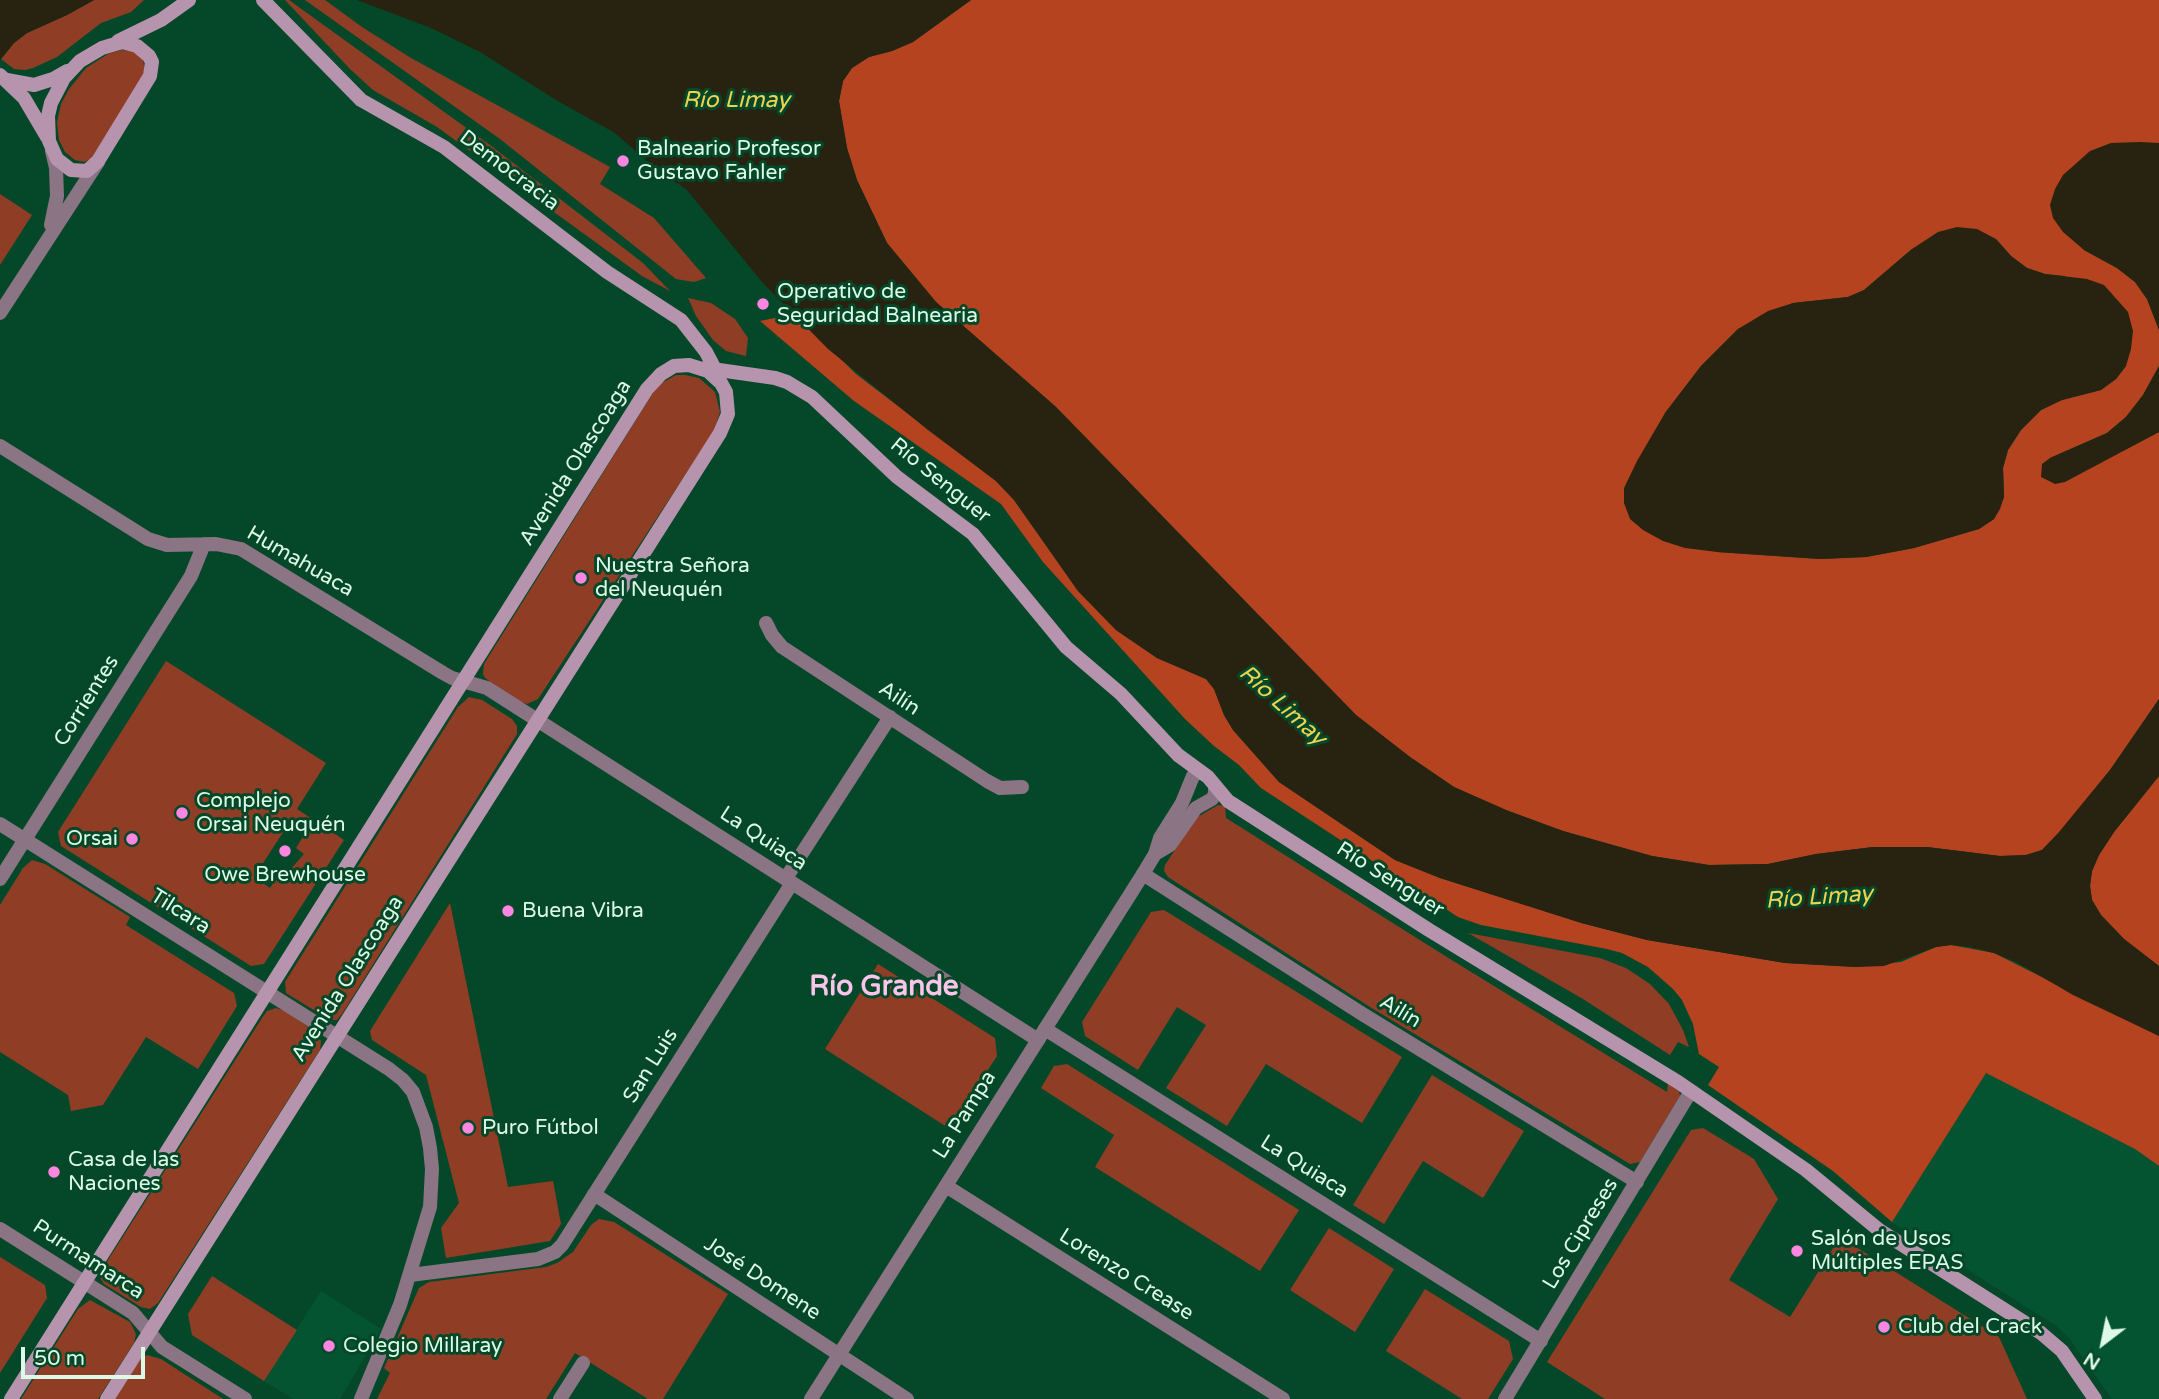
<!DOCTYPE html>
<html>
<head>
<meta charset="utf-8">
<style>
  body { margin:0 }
  #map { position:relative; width:2159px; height:1399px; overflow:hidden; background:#054829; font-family:"Varela Round",sans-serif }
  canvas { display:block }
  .north { position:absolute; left:2068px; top:1308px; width:70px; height:70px; -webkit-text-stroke:5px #054829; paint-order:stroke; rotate:212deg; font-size:19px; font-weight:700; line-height:28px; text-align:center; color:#dcfae6 }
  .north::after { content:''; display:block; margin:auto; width:24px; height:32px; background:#dcfae6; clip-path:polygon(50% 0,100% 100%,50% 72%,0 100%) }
  .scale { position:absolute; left:21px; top:1347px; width:124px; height:32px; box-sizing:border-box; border:4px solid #dcfae6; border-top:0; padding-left:9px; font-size:21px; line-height:24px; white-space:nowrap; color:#dcfae6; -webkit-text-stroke:5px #054829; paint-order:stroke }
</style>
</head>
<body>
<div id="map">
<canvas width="2159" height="1399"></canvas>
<div class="north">N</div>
<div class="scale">50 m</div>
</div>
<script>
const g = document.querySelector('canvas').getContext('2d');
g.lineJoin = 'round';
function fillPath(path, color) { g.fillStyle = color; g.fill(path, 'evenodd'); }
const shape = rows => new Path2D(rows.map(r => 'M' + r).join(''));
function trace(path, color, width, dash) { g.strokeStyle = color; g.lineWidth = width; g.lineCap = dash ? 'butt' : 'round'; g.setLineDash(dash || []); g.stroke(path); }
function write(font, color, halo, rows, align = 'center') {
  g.font = font + ' "Varela Round",sans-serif'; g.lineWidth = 6; g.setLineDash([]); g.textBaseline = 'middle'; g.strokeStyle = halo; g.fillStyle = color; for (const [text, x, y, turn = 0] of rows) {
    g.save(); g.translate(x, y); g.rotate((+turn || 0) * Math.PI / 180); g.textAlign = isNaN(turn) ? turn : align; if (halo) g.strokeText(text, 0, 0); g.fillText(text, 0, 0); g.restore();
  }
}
fillPath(shape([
  [1986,1073,2135,1149,2159,1166,2159,1399,2112,1399,2069,1338,2055,1325,1892,1222],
  [321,1291,381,1329,340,1399,293,1399,264,1381]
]), '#045432');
fillPath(shape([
  [94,0,144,0,131,12,101,23,57,57,33,68,25,70,14,69,1,59,14,43,27,33,67,15],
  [285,0,289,0,490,145,643,263,670,291,642,276,437,127,373,90,350,69],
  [305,0,325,0,362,27,411,58,610,167,600,184,654,218,706,278,694,282,676,279,500,139],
  [121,50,132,51,143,59,145,73,91,159,84,162,75,160,65,152,59,140,57,122,61,104,69,89,86,68,108,54],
  [0,194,32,215,0,265],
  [688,298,711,303,735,319,748,338,746,356,726,351,713,340,696,316],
  [676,375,685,375,699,378,715,392,720,412,714,431,538,699,527,704,518,701,485,678,483,674,484,664,654,391,660,384],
  [166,661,326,763,297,809,344,840,264,964,251,966,61,846,58,832],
  [293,817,309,827,296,848,304,854,289,871,283,868,270,888,254,877],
  [469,697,482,700,512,719,517,726,517,734,342,1014,337,1020,330,1020,286,993,285,982,458,707],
  [1218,805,1225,806,1226,818,1450,959,1667,1092,1668,1083,1679,1091,1680,1096,1640,1162,1630,1164,1370,1007,1168,877,1164,871,1165,865,1196,818],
  [32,860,45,864,130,917,126,925,234,993,237,1006,198,1069,146,1037,103,1105,71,1111,68,1095,0,1052,0,905,23,868],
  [450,903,508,1187,553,1181,561,1224,550,1241,446,1258,441,1228,459,1203,426,1075,372,1040,370,1031],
  [1164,910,1402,1057,1362,1123,1266,1064,1227,1126,1166,1088,1206,1025,1177,1007,1138,1070,1085,1036,1082,1022,1151,912],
  [1468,933,1600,958,1626,968,1650,984,1669,1004,1683,1030,1689,1047,1678,1042,1670,1055,1583,999],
  [878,964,995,1038,997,1056,950,1129,825,1049],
  [276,1008,285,1011,316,1032,321,1041,320,1050,158,1303,150,1309,141,1307,104,1284,100,1278,101,1271,262,1018,267,1011],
  [1067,1064,1299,1210,1260,1271,1095,1167,1114,1135,1041,1088,1054,1066],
  [1432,1075,1524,1131,1483,1198,1423,1161,1384,1224,1353,1205],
  [1703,1128,1754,1159,1778,1199,1729,1280,1790,1317,1840,1237,1999,1337,2027,1399,1605,1399,1547,1362,1691,1130],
  [599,1219,614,1222,728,1294,663,1399,648,1399,575,1353,546,1399,377,1399,390,1373,384,1368,419,1288,429,1282,546,1267,557,1263,573,1252,591,1225],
  [1329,1228,1394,1269,1355,1332,1290,1290],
  [0,1257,45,1285,47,1298,0,1373],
  [212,1276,297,1330,264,1381,192,1335,188,1314],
  [1425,1289,1509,1341,1513,1359,1488,1399,1462,1399,1386,1351],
  [90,1300,130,1322,136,1334,134,1343,98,1399,21,1399,78,1309],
  [147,1355,161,1359,223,1399,115,1399,139,1360]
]), '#903d26');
fillPath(shape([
  [971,0,2159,0,2159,143,2111,143,2084,250,2117,268,2135,282,2147,299,2159,330,2159,366,2143,395,2126,417,2107,433,2050,458,2118,453,2159,432,2159,699,2110,770,2059,833,2042,850,2026,855,2000,856,1927,847,1873,847,1816,854,1768,864,1709,865,1652,856,1563,831,1506,810,1454,787,1410,757,1356,715,1056,407,936,302,887,243,857,180,847,148,839,101,843,81,852,68,869,57,892,51,913,42],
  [1996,239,2011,256,2027,268,2045,274,2065,276,2126,366,2116,379,2101,390,2062,400,2041,410,2021,430,2008,450,2003,468,2004,497,1994,519,1979,529,1914,548,1866,557,1820,559,1717,552,1665,413,1701,366,1738,329,1793,303,1848,297,1864,290,1912,249],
  [795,314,856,374,996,481,1014,500,1078,591,1116,630,1157,658,1206,679,1214,689,1224,715,1233,730,1279,782,1395,860,1440,878,1582,923,1647,940,1785,963,1856,967,1901,962,1936,947,1951,945,1994,953,2159,1036,2159,1166,2135,1149,1986,1073,1892,1222,1833,1171,1708,1085,1719,1067,1699,1054,1693,1024,1682,1000,1673,989,1648,967,1622,953,1607,949,1481,925,1458,917,1261,788,1239,765,1214,746,1185,719,1043,562,1001,504,854,401,760,321],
  [2159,776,2159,966,2124,939,2101,915,2092,900,2090,886,2092,871,2099,855,2114,832]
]), '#b64320');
fillPath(shape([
  [0,0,94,0,67,15,27,33,14,43,0,60],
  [357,0,971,0,913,42,892,51,869,57,852,68,843,81,839,101,847,148,857,180,887,243,936,302,1056,407,1356,715,1410,757,1454,787,1506,810,1563,831,1652,856,1709,865,1768,864,1816,854,1873,847,1927,847,2000,856,2026,855,2042,850,2059,832,2110,770,2159,699,2159,776,2114,832,2099,855,2092,871,2090,886,2092,900,2101,915,2124,939,2159,966,2159,1036,2073,995,2018,963,1994,953,1970,947,1951,945,1936,947,1884,966,1856,967,1785,963,1647,940,1581,923,1440,878,1395,860,1279,782,1233,730,1224,715,1214,689,1206,679,1157,658,1116,630,1078,591,1014,500,996,481,928,430,828,349,762,282,686,189,656,169,615,133,556,100,480,52,431,28],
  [2140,142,2159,143,2159,330,2147,299,2135,282,2117,268,2084,250,2063,232,2053,218,2050,205,2055,189,2063,175,2090,151,2111,143],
  [1957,227,1977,229,1996,239,2011,256,2027,268,2045,274,2087,279,2104,285,2128,312,2133,331,2131,349,2126,366,2116,379,2101,390,2062,400,2041,410,2021,430,2008,450,2003,468,2004,497,2000,509,1994,519,1979,529,1914,548,1866,557,1820,559,1717,552,1685,548,1663,541,1643,530,1630,519,1624,503,1624,488,1637,461,1665,413,1701,366,1738,329,1768,311,1793,303,1848,297,1864,290,1912,249,1938,232],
  [2159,366,2159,432,2065,482,2055,484,2041,477,2042,464,2050,458,2107,433,2126,417,2143,395]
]), '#272310');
trace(shape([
  [0,446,148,539,167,545,216,544,241,549,443,673,452,678,487,688,1038,1040],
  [766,623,772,635,782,647,987,781,1000,788,1022,787],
  [0,824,389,1069,403,1080,413,1092,426,1127,430,1148,432,1169,430,1207,400,1305,361,1399],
  [1143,874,1364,1015,1637,1182],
  [786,878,890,717],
  [0,879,191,576,204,544],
  [1045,1029,1541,1341],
  [946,1186,1283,1399],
  [594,1194,907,1399],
  [410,1275,538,1259,555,1252,562,1245,792,883],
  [560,1399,583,1363],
  [1505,1399,1691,1091]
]), '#8b7484', 14);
trace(shape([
  [51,225,57,196,56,168,52,151],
  [0,313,98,162],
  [1155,854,1170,845,1196,808,1212,799,1215,794,1215,786],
  [0,1229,133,1313,162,1347,245,1399],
  [811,1399,1143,874,1155,854,1160,838,1182,803,1193,776,1199,772,1204,774]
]), '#8b7484', 14);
trace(shape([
  [263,0,361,100,444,147,607,272,681,320,706,352,717,373],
  [118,41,161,20,189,0],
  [122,42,137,46,149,56,152,62,150,76,98,161,87,171,71,170,57,159,49,141,48,116,51,103,64,78,80,61,102,48,122,42],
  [0,75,24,98,47,137],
  [7,80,34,85,53,79,67,71],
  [705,368,775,378,787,382,812,397,897,477,973,534,1066,647,1121,694,1178,755,1208,777,1228,801,1429,930,1678,1082,1806,1170,1879,1230,2041,1333,2062,1351,2095,1399],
  [11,1399,647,389,661,374,674,366,689,365,708,371,721,383,726,392,728,414,720,433,107,1399]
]), '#b794ad', 14);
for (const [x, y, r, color] of [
  [623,161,7,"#fd86e1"],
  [763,304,7,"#fd86e1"],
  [581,578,7,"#fd86e1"],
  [182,813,7,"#fd86e1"],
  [132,839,7,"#fd86e1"],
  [285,851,7,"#fd86e1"],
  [508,911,7,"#fd86e1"],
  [468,1128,7,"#fd86e1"],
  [54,1172,7,"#fd86e1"],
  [1797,1251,7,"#fd86e1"],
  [1884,1327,7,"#fd86e1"],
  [329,1346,7,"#fd86e1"]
]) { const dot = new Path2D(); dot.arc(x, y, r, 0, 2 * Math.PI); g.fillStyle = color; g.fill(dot); trace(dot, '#054829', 2.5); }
write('21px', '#dcfae6', '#054829', [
  ["Balneario Profesor",637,149],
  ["Gustavo Fahler",637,173],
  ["Operativo de",777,292],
  ["Seguridad Balnearia",777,316],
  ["Nuestra Señora",595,566],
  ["del Neuquén",595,590],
  ["Complejo",196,801],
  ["Orsai Neuquén",196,825],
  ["Orsai",118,839,"right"],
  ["Owe Brewhouse",285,875,"center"],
  ["Buena Vibra",522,911],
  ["Puro Fútbol",482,1128],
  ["Casa de las",68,1160],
  ["Naciones",68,1184],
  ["Salón de Usos",1811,1239],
  ["Múltiples EPAS",1811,1263],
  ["Club del Crack",1898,1327],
  ["Colegio Millaray",343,1346]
], 'left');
write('21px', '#dcfae6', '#054829', [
  ["Democracia",509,171,37],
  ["Avenida Olascoaga",576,463,-58],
  ["Río Senguer",940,481,39],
  ["Humahuaca",300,562,30],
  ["Ailín",899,699,33],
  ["Corrientes",87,701,-58],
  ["La Quiaca",763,839,33],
  ["Río Senguer",1390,880,32],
  ["Tilcara",180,912,32],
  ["Avenida Olascoaga",348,979,-58],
  ["Ailín",1400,1012,31],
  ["San Luis",651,1066,-58],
  ["La Pampa",965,1115,-58],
  ["La Quiaca",1304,1167,32],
  ["Los Cipreses",1581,1234,-59],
  ["Purmamarca",88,1260,33],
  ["Lorenzo Crease",1126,1275,32],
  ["José Domene",762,1279,33]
]);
write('italic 23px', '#efd250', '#054829', [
  ["Río Limay",736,101],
  ["Río Limay",1282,706,42],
  ["Río Limay",1819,898,-4]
]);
write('bold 28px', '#fbc4eb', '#054829', [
  ["Río Grande",884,988]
]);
</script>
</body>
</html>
